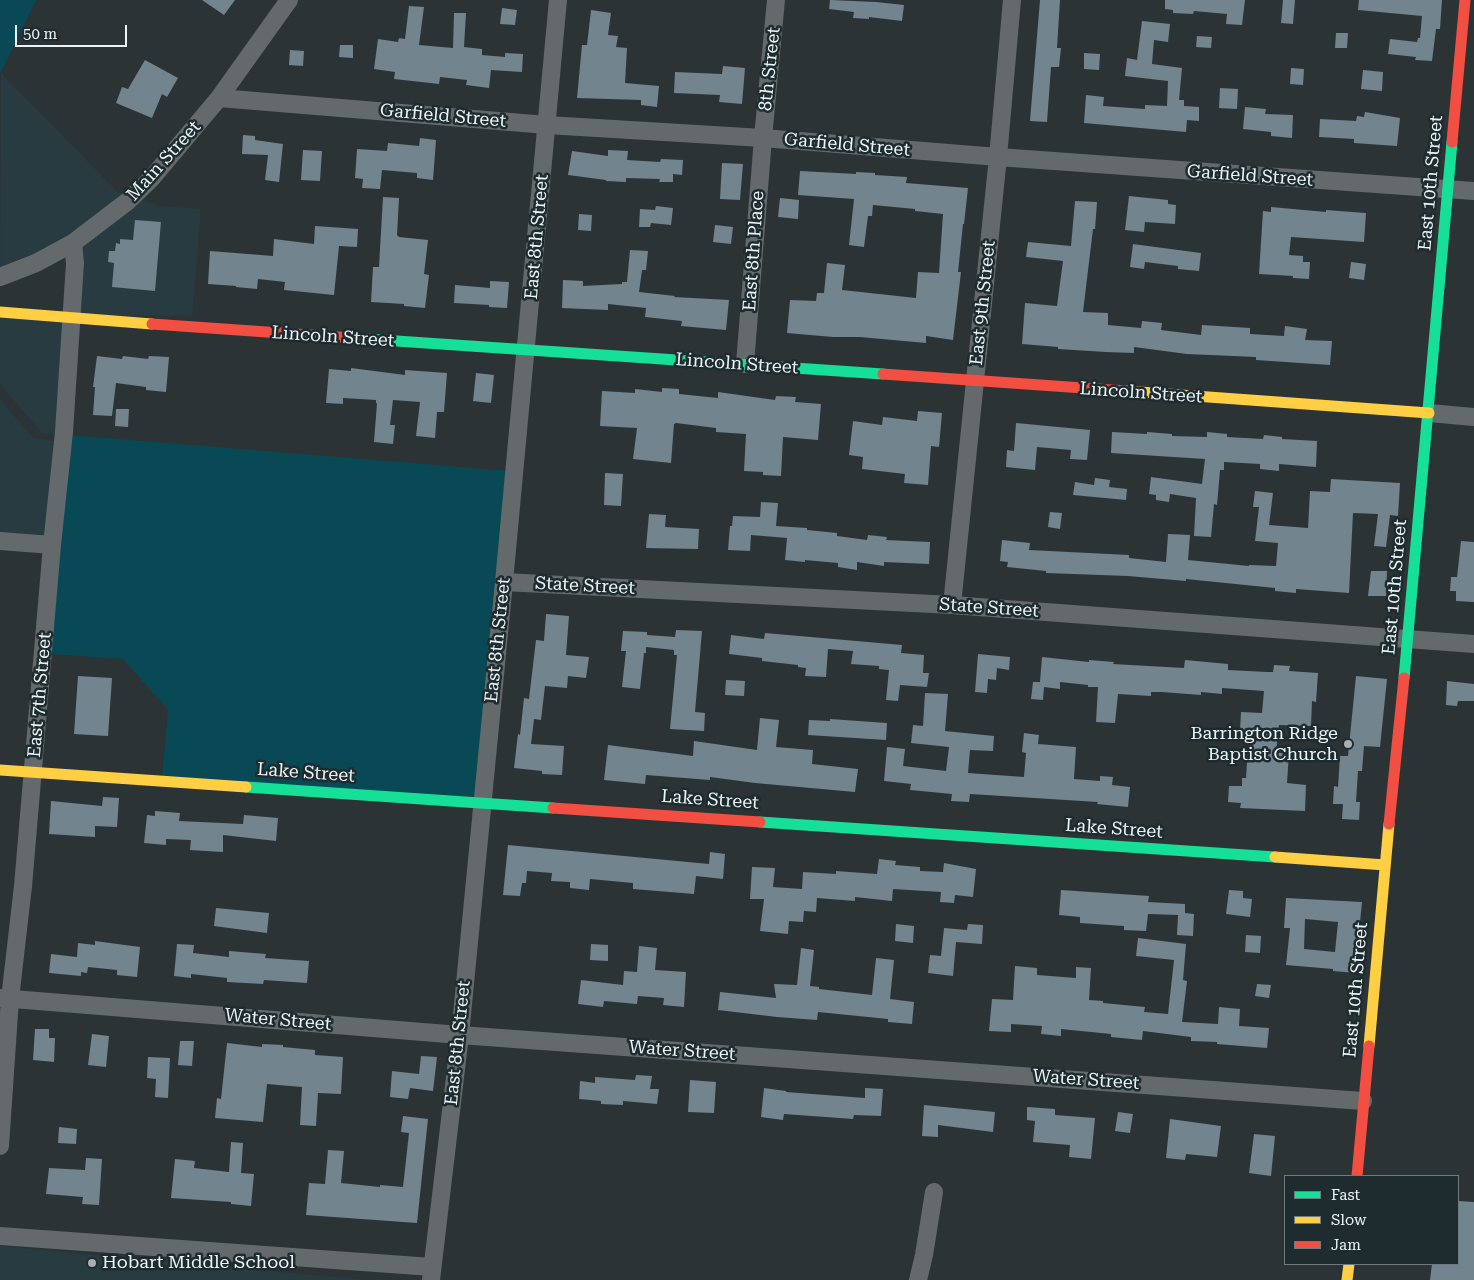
<!DOCTYPE html>
<html>
<head>
<meta charset="utf-8">
<style>
  body { margin:0 }
  #map { position:relative; width:1474px; height:1280px; overflow:hidden; background:#2c3335; font-family:"Roboto Serif",serif }
  canvas { display:block }
  .legend { position:absolute; left:1284px; top:1175px; width:175px; height:90px; box-sizing:border-box; background:#1e2b2f; border:1px solid #707b7f; margin:0; padding:6px 9px; list-style:none; font-size:15px; color:#ebf4f6 }
  .legend li { display:flex; align-items:center; gap:10px; height:25px }
  .legend b { width:25px; border:1px solid #707b7f }
  .scale { position:absolute; left:15px; top:25px; width:112px; height:22px; box-sizing:border-box; border:2px solid #ebf4f6; border-top:0; padding-left:6px; font-size:15px; line-height:18px; white-space:nowrap; color:#ebf4f6; -webkit-text-stroke:4px #1e2b2f; paint-order:stroke }
</style>
</head>
<body>
<div id="map">
<canvas width="1474" height="1280"></canvas>
<ul class="legend">
<li><b style="height:6px;background:#16e098"></b>Fast</li>
<li><b style="height:6px;background:#ffcf43"></b>Slow</li>
<li><b style="height:6px;background:#f24e42"></b>Jam</li>
</ul>
<div class="scale">50 m</div>
</div>
<script>
const g = document.querySelector('canvas').getContext('2d');
g.lineJoin = 'round';
function fillPath(path, color) { g.fillStyle = color; g.fill(path, 'evenodd'); }
const shape = rows => new Path2D(rows.map(r => 'M' + r).join(''));
function trace(path, color, width, dash) { g.strokeStyle = color; g.lineWidth = width; g.lineCap = dash ? 'butt' : 'round'; g.setLineDash(dash || []); g.stroke(path); }
function write(font, color, halo, rows, align = 'center') {
  g.font = font + ' "Roboto Serif",serif'; g.lineWidth = 5; g.setLineDash([]); g.textBaseline = 'middle'; g.strokeStyle = halo; g.fillStyle = color; for (const [text, x, y, turn = 0] of rows) {
    g.save(); g.translate(x, y); g.rotate((+turn || 0) * Math.PI / 180); g.textAlign = isNaN(turn) ? turn : align; if (halo) g.strokeText(text, 0, 0); g.fillText(text, 0, 0); g.restore();
  }
}
fillPath(shape([
  [1,73,118,192,127,195,71,240,0,271],
  [137,198,159,206,201,209,192,316,75,315,78,244],
  [0,314,68,320,61,435,42,433,0,384],
  [0,399,33,438,60,442,50,540,0,537],
  [0,1246,368,1280,0,1280]
]), '#273b40');
fillPath(shape([
  [0,0,36,0,0,74],
  [69,435,510,471,479,797,162,777,168,710,123,659,50,654]
]), '#084955');
fillPath(shape([
  [202,0,235,0,224,15],
  [830,0,876,2,904,5,902,21,869,17,869,19,853,18,854,12,829,9],
  [1040,0,1060,0,1057,48,1061,48,1059,67,1051,67,1047,122,1030,121],
  [1165,0,1245,0,1242,25,1226,24,1227,14,1194,11,1193,14,1173,13,1173,10,1165,9],
  [1283,0,1295,0,1293,24,1281,23],
  [1359,0,1442,0,1440,29,1436,29,1432,61,1415,60,1416,57,1388,54,1390,39,1417,42,1418,38,1420,38,1422,16,1358,10],
  [409,6,424,7,419,45,453,48,454,13,466,13,464,47,482,49,482,55,505,57,505,53,523,54,522,72,491,70,489,88,466,85,467,80,440,77,439,84,394,79,395,72,374,69,378,39,398,42,399,38,405,39],
  [502,8,517,10,515,25,500,24],
  [591,10,611,13,608,35,618,36,616,47,627,48,625,83,659,86,657,107,641,105,641,100,577,98,582,45,587,45],
  [1142,21,1170,24,1168,42,1154,40,1152,64,1182,68,1179,100,1184,100,1184,106,1199,107,1199,121,1187,120,1186,132,1084,123,1086,95,1104,97,1103,106,1145,109,1145,105,1167,106,1168,81,1125,76,1127,58,1137,60],
  [1336,33,1348,33,1347,48,1335,48],
  [1197,36,1212,37,1211,48,1196,47],
  [340,45,353,45,353,58,339,57],
  [290,50,304,51,303,66,289,65],
  [1084,53,1100,54,1099,70,1084,69],
  [145,60,178,78,167,97,162,94,152,118,116,103,122,87,128,89],
  [723,66,745,68,742,104,719,102,720,95,674,93,675,72,722,74],
  [1291,68,1304,69,1303,85,1290,84],
  [1363,70,1383,72,1382,91,1361,89],
  [1220,88,1238,89,1237,109,1219,108],
  [1245,107,1266,109,1265,114,1293,115,1292,138,1271,136,1271,132,1243,129],
  [1365,112,1400,118,1397,146,1354,143,1354,139,1319,137,1320,119,1356,121,1357,116,1364,117],
  [243,135,255,136,255,140,283,144,279,182,265,180,268,155,242,154],
  [420,138,436,140,433,180,417,178,417,173,382,170,380,189,362,188,363,179,355,178,357,149,387,151,388,143,419,146],
  [303,150,322,151,320,181,301,180],
  [608,150,628,151,627,160,660,162,661,159,683,160,682,175,673,174,673,182,659,182,660,179,626,178,626,182,606,181,606,180,568,175,572,151,608,156],
  [722,163,743,164,740,200,720,199],
  [800,171,856,174,856,172,875,173,875,175,907,177,906,183,968,188,964,224,963,224,958,272,961,272,953,340,926,336,926,343,860,337,833,337,787,333,790,300,816,301,817,293,824,293,827,263,845,265,842,290,916,298,918,272,939,273,943,214,915,211,915,209,873,205,872,216,868,216,864,247,849,245,854,199,798,195],
  [1129,196,1168,200,1168,204,1176,205,1175,224,1145,222,1144,232,1125,230],
  [383,197,399,198,397,235,399,237,428,240,424,274,429,275,425,308,404,306,404,304,371,302,373,267,379,267],
  [780,198,799,200,798,219,778,217],
  [1075,201,1097,202,1095,229,1093,229,1083,312,1108,313,1108,325,1141,328,1142,321,1162,323,1161,330,1201,335,1202,325,1250,328,1250,334,1284,336,1285,326,1307,329,1305,340,1332,341,1330,365,1256,360,1256,357,1187,354,1134,347,1134,353,1106,352,1058,349,1058,347,1022,344,1025,303,1057,306,1063,261,1026,257,1028,242,1071,246],
  [656,206,673,208,671,225,651,223,650,227,639,227,640,209,655,210],
  [1271,207,1326,212,1326,210,1366,213,1364,242,1291,237,1289,255,1303,256,1303,262,1310,262,1309,279,1293,278,1293,276,1259,274,1263,211,1271,212],
  [579,214,592,215,591,231,578,230],
  [135,220,161,222,155,291,112,287,114,263,108,262,109,251,115,251,116,243,120,244,120,239,133,240],
  [715,225,733,227,731,244,713,242],
  [315,226,358,229,357,247,339,246,334,295,284,290,285,282,258,279,257,289,236,287,236,286,208,284,210,251,273,256,274,239,314,244],
  [1133,244,1201,253,1199,271,1178,269,1178,266,1145,262,1144,269,1130,267],
  [630,250,648,251,646,270,642,270,639,292,675,296,674,297,729,300,726,330,681,326,682,321,645,317,646,308,608,304,608,310,562,308,563,280,583,281,583,286,622,284,622,282,627,282],
  [1351,262,1366,264,1364,280,1349,278],
  [490,281,509,282,507,308,489,307,489,305,454,303,455,285,490,288],
  [97,356,122,359,123,356,148,359,149,356,169,357,166,392,146,390,146,387,116,383,112,416,93,415,95,387,93,387],
  [351,368,405,375,405,370,447,373,444,412,437,412,435,438,416,436,420,402,393,400,390,425,395,425,393,444,374,442,377,403,376,403,376,400,343,398,343,404,326,403,329,369,351,371],
  [476,373,494,375,491,403,473,401],
  [662,388,679,389,679,394,718,398,718,392,775,400,776,396,796,397,795,402,821,404,818,440,783,437,781,476,763,475,763,472,744,471,746,434,716,432,716,428,676,423,674,424,671,463,633,459,637,428,600,426,602,391,635,393,635,389,662,392],
  [116,409,129,409,128,427,115,426],
  [918,411,942,413,939,447,931,446,928,485,904,483,905,474,862,469,863,457,849,455,853,421,882,425,883,417,917,421],
  [1016,423,1090,430,1087,460,1070,459,1071,450,1037,447,1035,470,1006,467,1007,450,1014,451],
  [1112,432,1147,434,1147,432,1172,434,1172,436,1207,437,1207,432,1227,434,1227,437,1263,439,1264,435,1282,437,1282,439,1317,441,1316,467,1279,464,1279,471,1260,469,1260,464,1224,462,1224,470,1220,470,1217,505,1214,504,1211,537,1194,536,1196,498,1170,494,1169,502,1156,500,1156,495,1149,494,1151,477,1202,484,1205,459,1111,453],
  [605,473,623,474,621,506,604,505],
  [1095,478,1110,480,1109,487,1127,489,1126,500,1073,495,1075,482,1094,485],
  [1331,479,1400,483,1398,516,1390,515,1386,547,1374,546,1378,514,1353,513,1349,593,1296,589,1296,593,1275,591,1275,588,1186,579,1186,581,1128,576,1046,573,1046,571,1007,567,1008,562,1000,561,1002,540,1030,543,1029,550,1129,555,1129,558,1166,562,1168,534,1190,535,1188,560,1249,566,1249,565,1276,566,1278,543,1255,541,1259,507,1253,507,1255,491,1273,493,1269,525,1308,528,1310,491,1330,492],
  [761,502,778,503,776,526,807,528,807,530,837,533,837,536,867,540,868,535,887,537,886,540,930,542,929,564,884,562,884,566,857,562,857,570,838,567,838,563,805,560,805,562,785,560,787,538,751,535,750,551,728,550,730,526,732,526,733,516,760,517],
  [1050,512,1062,513,1060,529,1048,527],
  [649,514,666,515,665,527,699,529,698,549,646,548],
  [1461,541,1474,542,1474,602,1456,601,1456,591,1450,591,1451,577,1457,577],
  [1371,571,1387,571,1386,596,1368,596],
  [546,614,569,616,566,655,589,657,586,678,568,676,567,688,545,686,541,720,534,719,531,744,564,746,562,775,542,774,542,771,514,768,518,734,520,735,524,698,529,699,536,640,544,641],
  [676,630,702,631,695,712,705,713,704,731,670,729,677,655,674,655,674,650,646,647,646,653,644,653,640,689,622,687,626,651,621,651,623,631,647,632,647,635,675,637],
  [765,633,902,645,901,653,924,655,923,673,929,673,927,687,900,685,898,701,886,700,889,670,879,669,879,666,851,664,853,651,828,649,826,677,805,676,806,668,798,667,798,665,762,661,762,658,729,654,731,635,764,639],
  [978,654,1010,657,1009,670,997,668,996,680,988,679,987,693,975,692],
  [1042,657,1089,662,1089,660,1114,662,1113,664,1184,668,1185,660,1228,664,1228,670,1267,672,1273,672,1274,665,1290,666,1289,671,1318,673,1316,702,1312,701,1311,726,1279,725,1276,753,1289,753,1287,783,1306,785,1305,811,1240,808,1241,803,1228,802,1229,786,1242,786,1242,778,1246,778,1249,732,1240,731,1241,712,1262,713,1264,691,1222,688,1222,694,1201,692,1201,695,1162,692,1151,692,1151,696,1118,694,1115,723,1096,722,1098,687,1088,687,1088,685,1060,682,1060,689,1044,687,1043,700,1031,699,1033,682,1040,682],
  [78,676,112,678,108,736,74,734],
  [1356,676,1387,679,1380,747,1364,746,1362,771,1358,771,1356,802,1360,802,1359,820,1342,819,1343,804,1333,804,1334,786,1338,787,1340,756,1348,756],
  [726,680,745,681,744,696,725,695],
  [1447,681,1474,684,1474,701,1458,701,1457,706,1446,705],
  [925,693,948,694,945,731,994,736,993,751,970,750,968,773,1024,777,1026,753,1022,752,1024,733,1039,735,1038,744,1076,747,1074,779,1100,781,1100,776,1113,777,1112,785,1130,787,1128,807,1097,804,1098,802,970,794,969,802,951,801,952,794,910,790,911,784,884,781,887,747,905,749,903,766,946,771,949,747,911,743,913,725,923,726],
  [760,718,779,720,776,747,813,750,812,764,858,769,855,792,755,783,710,777,710,780,646,775,645,784,604,780,608,745,693,756,694,741,757,750],
  [830,719,887,723,886,740,808,735,809,720,830,721],
  [103,797,119,798,117,827,95,826,95,837,49,834,51,801,102,806],
  [155,811,180,813,179,821,243,824,244,815,278,818,276,841,223,835,223,852,190,850,191,840,166,839,166,845,144,843,147,815,155,816],
  [508,845,709,864,710,852,725,854,723,879,696,876,694,894,633,889,633,883,590,879,589,890,570,888,570,882,551,881,552,873,527,871,526,883,522,883,520,896,503,895],
  [879,859,896,861,895,865,920,867,920,871,943,872,944,863,976,869,973,897,955,895,954,903,940,902,941,892,893,889,892,901,855,897,855,901,817,898,816,912,804,911,803,922,789,921,788,934,760,931,764,899,750,899,752,867,775,868,773,887,802,889,803,872,836,874,836,871,877,874],
  [1061,890,1149,896,1148,902,1185,904,1185,913,1194,914,1193,936,1177,935,1178,915,1148,914,1146,931,1124,930,1124,926,1080,923,1080,917,1059,915],
  [1229,890,1243,891,1243,898,1252,899,1250,917,1226,914],
  [1286,898,1362,902,1355,973,1333,971,1333,969,1286,965,1290,928,1284,928],
  [1305,919,1338,922,1335,952,1304,949],
  [216,908,269,913,267,933,214,926],
  [896,924,914,926,913,943,895,941],
  [968,924,983,925,982,944,956,942,953,976,928,973,930,955,941,956,944,928,967,930],
  [1246,935,1261,936,1260,953,1245,952],
  [1138,938,1186,944,1183,980,1187,981,1182,1022,1218,1024,1219,1007,1240,1009,1239,1026,1269,1028,1267,1048,1217,1044,1217,1042,1191,1041,1191,1037,1143,1031,1142,1040,1111,1037,1111,1034,1061,1029,1061,1036,1041,1034,1042,1026,1011,1024,1011,1032,989,1031,992,999,1013,1000,1015,966,1037,968,1037,975,1076,978,1076,967,1091,968,1089,1000,1103,1001,1103,1003,1145,1007,1144,1012,1168,1014,1174,960,1136,956],
  [95,941,140,947,137,977,117,975,117,970,88,967,87,973,81,972,81,976,49,973,51,954,77,957,78,943,95,945],
  [177,944,194,945,193,953,229,957,229,951,266,954,265,958,309,961,307,983,264,980,263,984,227,982,227,978,191,974,191,978,174,976],
  [591,944,608,945,608,961,590,960],
  [639,946,657,948,655,970,686,972,684,1007,663,1005,664,998,638,996,637,1004,604,1001,603,1007,578,1004,581,980,623,985,624,971,637,972],
  [801,948,814,950,810,986,819,987,819,989,872,995,876,958,894,960,890,999,914,1002,912,1024,888,1022,888,1019,818,1012,817,1020,777,1017,718,1010,720,992,776,998,774,984,797,985],
  [1257,984,1271,985,1269,998,1255,996],
  [35,1029,49,1029,49,1038,55,1038,54,1062,33,1060],
  [92,1034,109,1036,106,1067,88,1065],
  [180,1041,194,1041,192,1066,178,1065],
  [227,1043,262,1047,262,1044,283,1045,283,1047,315,1050,315,1055,343,1057,341,1094,318,1093,316,1126,300,1125,302,1087,267,1084,263,1122,215,1118,217,1098,221,1099],
  [421,1056,437,1057,433,1091,410,1088,408,1099,390,1097,392,1071,419,1074],
  [148,1057,170,1058,168,1098,155,1097,156,1079,147,1078],
  [636,1075,652,1076,650,1089,659,1089,657,1104,623,1101,623,1105,601,1104,601,1101,579,1099,580,1081,595,1083,595,1077,635,1080],
  [690,1080,716,1082,714,1113,688,1112],
  [764,1088,786,1091,786,1092,865,1098,865,1088,883,1089,881,1116,854,1115,853,1119,784,1114,783,1120,761,1117],
  [924,1105,995,1112,993,1132,938,1125,938,1137,922,1136],
  [1027,1107,1055,1109,1055,1115,1095,1118,1091,1159,1069,1157,1070,1145,1033,1142,1035,1121,1027,1120],
  [1118,1112,1133,1114,1130,1133,1115,1131],
  [403,1116,428,1119,417,1223,306,1215,309,1183,325,1184,328,1150,344,1151,341,1183,380,1187,380,1185,403,1187,409,1133,401,1132],
  [1170,1119,1221,1126,1217,1157,1186,1154,1185,1160,1166,1158],
  [59,1127,77,1129,76,1144,58,1143],
  [1254,1134,1275,1136,1271,1176,1249,1173],
  [231,1142,243,1143,241,1173,254,1174,251,1206,231,1204,231,1202,171,1198,175,1159,195,1161,194,1168,229,1172],
  [86,1158,102,1159,99,1205,82,1204,83,1197,46,1194,49,1168,85,1170],
  [1458,1201,1474,1202,1474,1280,1430,1280,1432,1264,1458,1264]
]), '#72848e');
trace(shape([
  [219,98,547,125,763,138,998,157,1474,191],
  [0,277,36,263,73,243,128,201,151,179,219,98,289,0],
  [745,364,763,138,776,0],
  [1429,413,1474,417],
  [0,541,52,545],
  [504,582,952,605,1474,644],
  [952,605,998,157,1012,0],
  [0,998,460,1035,1363,1101],
  [0,1146,10,999,23,886,52,545,64,432,75,263,73,243],
  [0,1236,432,1267],
  [431,1280,460,1035,504,582,558,0],
  [918,1280,924,1255,934,1192]
]), '#646a6c', 18);
trace(shape([
  [367,339,883,374],
  [1404,678,1452,142],
  [246,787,553,808],
  [760,822,1275,857]
]), '#16e098', 11);
trace(shape([
  [0,312,152,324],
  [1126,391,1429,413],
  [0,770,246,787],
  [1275,857,1385,865],
  [1369,1046,1389,824],
  [1347,1280,1349,1264]
]), '#ffcf43', 11);
trace(shape([
  [1452,142,1465,0],
  [152,324,367,339],
  [883,374,1126,391],
  [553,808,760,822],
  [1389,824,1404,678],
  [1357,1176,1369,1046]
]), '#f24e42', 11);
for (const [x, y, r, color] of [
  [1348,744,5,"#a8b0b2"],
  [92,1263,5,"#a8b0b2"]
]) { const dot = new Path2D(); dot.arc(x, y, r, 0, 2 * Math.PI); g.fillStyle = color; g.fill(dot); trace(dot, '#1e2b2f', 2); }
write('18px', '#ebf4f6', '#1e2b2f', [
  ["8th Street",770,69,-84],
  ["Garfield Street",443,116,5],
  ["Garfield Street",847,145,5],
  ["Main Street",164,161,-48],
  ["Garfield Street",1250,176,4],
  ["East 10th Street",1431,183,-85],
  ["East 8th Street",537,237,-85],
  ["East 8th Place",754,251,-86],
  ["East 9th Street",983,303,-84],
  ["Lincoln Street",333,337,4],
  ["Lincoln Street",737,364,4],
  ["Lincoln Street",1141,393,4],
  ["State Street",585,586,3],
  ["East 10th Street",1395,587,-85],
  ["State Street",989,608,4],
  ["East 8th Street",498,640,-84],
  ["East 7th Street",40,695,-85],
  ["Lake Street",306,773,4],
  ["Lake Street",710,800,4],
  ["Lake Street",1114,829,4],
  ["East 10th Street",1356,990,-85],
  ["Water Street",278,1020,5],
  ["East 8th Street",458,1043,-84],
  ["Water Street",682,1051,4],
  ["Water Street",1086,1080,4]
]);
write('18px', '#ebf4f6', '#1e2b2f', [
  ["Barrington Ridge",1338,734],
  ["Baptist Church",1338,755],
  ["Hobart Middle School",102,1263,"left"]
], 'right');
</script>
</body>
</html>
